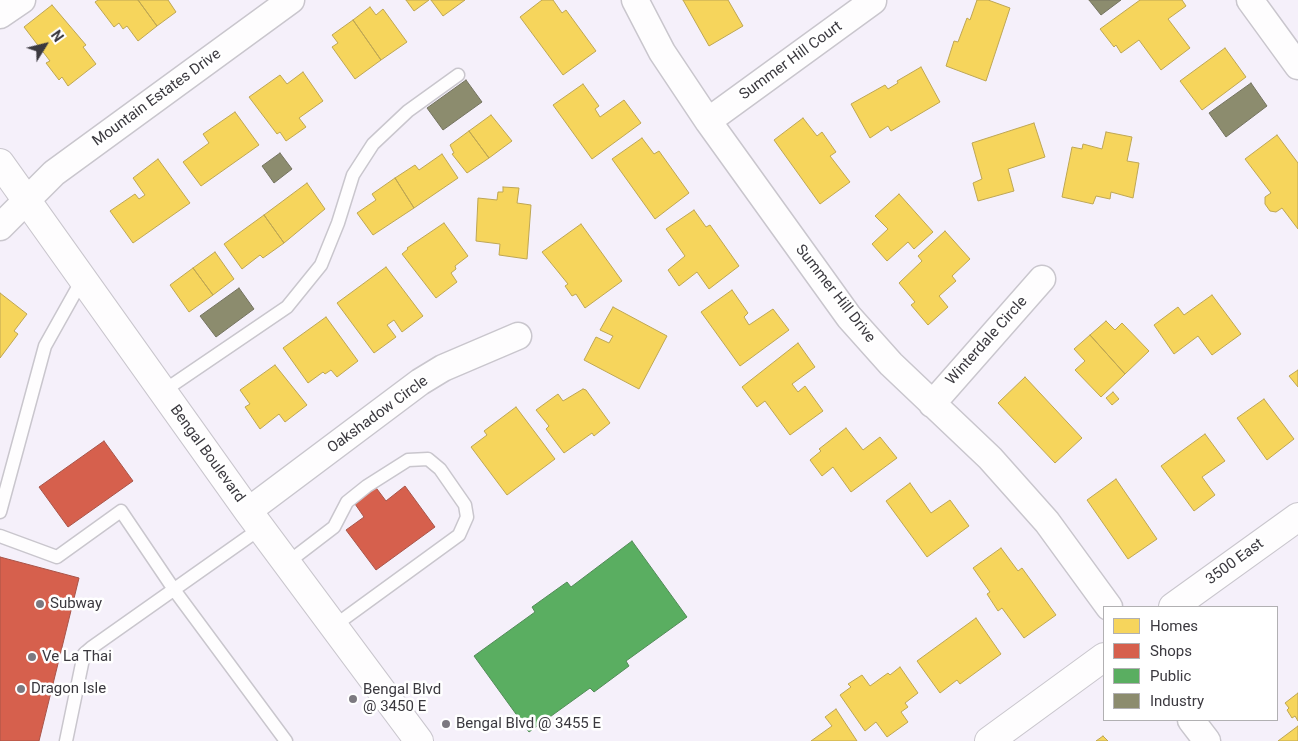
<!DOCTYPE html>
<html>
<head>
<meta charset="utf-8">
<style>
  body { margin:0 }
  #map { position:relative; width:1298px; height:741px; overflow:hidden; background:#f5f0fa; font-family:Roboto,sans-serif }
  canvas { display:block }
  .legend { position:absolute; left:1103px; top:606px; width:175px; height:115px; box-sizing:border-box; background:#fff; border:1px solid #b1b0b2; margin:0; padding:6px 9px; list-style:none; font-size:15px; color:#3b393f }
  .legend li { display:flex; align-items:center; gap:10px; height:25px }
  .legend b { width:25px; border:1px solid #b1b0b2 }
  .north { position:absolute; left:20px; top:20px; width:50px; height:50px; -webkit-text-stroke:4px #fff; paint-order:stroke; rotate:54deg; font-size:14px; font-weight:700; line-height:20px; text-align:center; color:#3b393f }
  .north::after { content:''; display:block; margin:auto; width:18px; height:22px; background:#3b393f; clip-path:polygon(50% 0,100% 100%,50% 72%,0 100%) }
</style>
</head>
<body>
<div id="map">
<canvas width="1298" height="741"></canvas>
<ul class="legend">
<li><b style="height:14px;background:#f6d55c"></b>Homes</li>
<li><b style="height:14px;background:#d6604d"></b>Shops</li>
<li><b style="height:14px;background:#5aae61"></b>Public</li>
<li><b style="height:14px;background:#8c8c6e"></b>Industry</li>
</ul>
<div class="north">N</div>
</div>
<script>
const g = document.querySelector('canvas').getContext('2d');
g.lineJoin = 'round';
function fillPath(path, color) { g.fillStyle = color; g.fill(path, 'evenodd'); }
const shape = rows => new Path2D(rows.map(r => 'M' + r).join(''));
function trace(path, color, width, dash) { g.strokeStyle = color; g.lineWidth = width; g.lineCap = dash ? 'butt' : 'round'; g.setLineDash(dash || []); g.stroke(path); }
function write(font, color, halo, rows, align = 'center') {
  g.font = font + ' Roboto,sans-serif'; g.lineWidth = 5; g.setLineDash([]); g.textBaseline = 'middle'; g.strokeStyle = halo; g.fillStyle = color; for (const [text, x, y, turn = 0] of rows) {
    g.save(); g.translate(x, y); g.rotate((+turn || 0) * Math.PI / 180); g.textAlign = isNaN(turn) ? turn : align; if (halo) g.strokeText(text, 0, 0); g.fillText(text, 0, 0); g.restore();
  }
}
const homes = shape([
  [98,0,138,0,157,26,138,41,127,26,123,29,119,23,114,27,95,2,98,0],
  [138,0,168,0,176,12,157,26,138,0],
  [406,0,429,0,414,11,406,0],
  [431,0,465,0,443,16,431,0],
  [542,0,553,0,562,13,566,10,596,51,563,75,520,17,542,0],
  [683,0,728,0,743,26,709,46,683,0],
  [977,0,988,0,1010,8,986,81,946,66,954,41,958,42,967,18,970,20,977,0],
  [1140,0,1182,0,1186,6,1168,19,1190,48,1161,70,1139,40,1121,53,1116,45,1114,47,1100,29,1140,0],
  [52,5,86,45,83,47,96,64,68,86,62,77,59,80,46,63,50,61,24,27,52,5],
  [370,7,376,15,383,9,407,42,381,60,353,20,370,7],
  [353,20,381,60,355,79,332,47,338,43,332,35,353,20],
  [1225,48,1246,77,1202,110,1180,81,1225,48],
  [921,67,940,102,891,131,888,126,870,138,851,104,885,85,888,89,898,83,897,81,921,67],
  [303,72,323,101,299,118,306,127,286,141,280,132,277,134,249,97,280,75,287,84,303,72],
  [583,84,599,106,595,109,600,117,624,100,641,123,592,159,553,105,583,84],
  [235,112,259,145,201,186,183,162,209,143,203,134,235,112],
  [491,115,512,141,489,158,469,131,491,115],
  [803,118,817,136,822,132,836,152,830,156,850,182,820,204,774,140,803,118],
  [1034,123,1045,157,1008,169,1014,191,978,201,973,183,982,179,972,143,1034,123],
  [469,131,489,158,467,173,452,154,454,153,450,145,469,131],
  [1106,132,1132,137,1127,161,1139,163,1133,198,1111,192,1110,199,1096,196,1093,204,1062,197,1072,147,1082,149,1083,144,1102,149,1106,132],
  [1277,135,1298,163,1298,229,1282,208,1276,212,1270,211,1265,204,1265,197,1271,193,1245,159,1277,135],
  [642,138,654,154,659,151,689,193,655,219,612,159,642,138],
  [442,154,458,178,414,208,395,178,415,165,419,170,442,154],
  [158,159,190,203,133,243,110,211,135,194,139,199,145,195,133,178,158,159],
  [395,178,414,208,373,235,357,213,376,200,372,194,395,178],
  [307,183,325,209,284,243,264,215,307,183],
  [503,187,519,188,517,203,531,205,527,259,499,255,500,244,476,241,478,198,497,200,498,192,503,192,503,187],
  [899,194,933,232,914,249,908,242,887,261,872,244,888,229,875,216,899,194],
  [694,210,706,227,710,225,739,266,709,289,697,272,679,286,668,270,685,256,666,229,694,210],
  [264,215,284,243,263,258,260,255,242,269,224,244,264,215],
  [444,223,468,256,455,266,456,269,451,273,457,282,436,298,402,254,408,249,407,248,444,223],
  [581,224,622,281,585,308,576,294,572,296,565,286,568,284,542,252,581,224],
  [945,231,970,259,952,276,956,281,939,296,948,307,928,325,911,305,915,302,899,283,922,261,918,256,945,231],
  [215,252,234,279,213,295,193,268,215,252],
  [386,267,423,316,402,332,394,320,387,325,396,337,374,353,337,303,386,267],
  [193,268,213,295,189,312,170,285,193,268],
  [732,290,748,313,744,317,749,325,773,309,789,330,740,366,701,312,732,290],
  [0,293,27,314,14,331,18,334,0,358,0,293],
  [1212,295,1241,334,1212,355,1198,336,1174,354,1154,325,1178,307,1184,315,1212,295],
  [613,307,667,336,639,389,584,360,596,337,609,343,613,336,600,330,613,307],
  [326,317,358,361,337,377,331,370,325,374,323,372,308,383,283,348,326,317],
  [1106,321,1115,330,1122,323,1149,351,1125,374,1090,335,1106,321],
  [1090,335,1125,374,1101,397,1075,370,1085,361,1074,349,1090,335],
  [798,343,815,367,792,384,798,392,805,386,823,411,790,435,765,401,757,407,742,387,798,343],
  [275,365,307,405,285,422,279,414,260,429,245,407,250,404,240,390,275,365],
  [1298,370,1298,387,1289,376,1298,370],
  [1025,377,1082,438,1055,463,998,403,1025,377],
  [583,389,586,390,610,423,594,436,592,433,564,453,546,429,549,426,536,410,558,394,563,401,583,389],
  [1113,392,1119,399,1112,405,1106,398,1113,392],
  [1264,399,1294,439,1267,460,1237,418,1264,399],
  [516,407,555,459,507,495,471,447,487,435,484,431,516,407],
  [846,428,863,450,880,437,897,458,851,492,833,467,822,476,810,460,821,451,819,449,846,428],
  [1205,434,1225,461,1202,477,1215,495,1194,511,1161,466,1205,434],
  [1116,479,1157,539,1128,559,1087,500,1116,479],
  [910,483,931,513,950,500,969,526,927,557,886,501,910,483],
  [1001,548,1018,571,1022,568,1056,615,1024,638,1002,608,998,611,987,594,990,592,973,568,1001,548],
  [976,618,1001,654,960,684,957,680,940,693,917,661,976,618],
  [900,667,918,693,905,703,908,707,901,712,908,722,887,737,876,722,865,731,840,695,851,687,848,684,862,675,870,686,888,673,890,675,900,667],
  [1298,693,1298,721,1295,716,1292,718,1287,710,1289,708,1285,703,1298,693],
  [836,709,857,741,811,741,832,726,825,717,836,709],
  [1298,726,1298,741,1278,741,1298,726],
  [1103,736,1108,741,1096,741,1103,736]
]);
fillPath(homes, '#f6d55c');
trace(homes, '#bea653', 1);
const shops = shape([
  [104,441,133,481,68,527,39,487,104,441],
  [374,485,386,501,405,486,435,527,376,570,346,530,364,517,353,501,374,485],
  [0,557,79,578,39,741,0,741,0,557]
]);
fillPath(shops, '#d6604d');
trace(shops, '#a85449', 1);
const public = shape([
  [632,541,687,617,626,661,629,666,594,692,590,688,529,732,474,656,535,612,532,607,567,582,571,587,632,541]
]);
fillPath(public, '#5aae61');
trace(public, '#518b57', 1);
const industry = shape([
  [1089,0,1121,0,1101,15,1089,0],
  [466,80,482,102,443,130,427,108,466,80],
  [1251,83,1267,106,1226,137,1209,113,1251,83],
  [280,153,292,169,274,183,262,166,280,153],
  [239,288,254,309,216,337,200,316,239,288]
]);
fillPath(industry, '#8c8c6e');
trace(industry, '#747360', 1);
const service = shape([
  [162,392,287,307,321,265,338,223,353,175,373,144,408,111,458,75],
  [0,512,45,346,82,280],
  [0,536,57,557,121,511,175,591,286,741],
  [287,563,334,527,347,502,367,486,408,460,428,459,440,469,465,505,467,517,459,535,334,626],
  [66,741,84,654,91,648,261,528]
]);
const minor = shape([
  [635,0,662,52,708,121,849,317,891,364,990,458,1047,522,1109,607],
  [1250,0,1298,66],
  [0,15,22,0],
  [708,121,873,1],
  [0,227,54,173,291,0],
  [932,404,1042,279],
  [248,511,420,382,443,368,518,336],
  [1191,720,1207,741]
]);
const tertiary = shape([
  [1173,607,1298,517],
  [989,741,1104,657]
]);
const secondary = shape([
  [0,163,248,511,419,741]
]);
trace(service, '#c9c6cd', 15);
trace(minor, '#c9c6cd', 29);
trace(tertiary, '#c9c6cd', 30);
trace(secondary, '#c9c6cd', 30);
trace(service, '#fefdfe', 12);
trace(minor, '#fefdfe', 26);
trace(tertiary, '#fefdfe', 28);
trace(secondary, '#fefdfe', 28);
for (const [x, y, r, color] of [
  [40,604,5,"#7c7980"],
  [32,657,5,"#7c7980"],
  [21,689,5,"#7c7980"],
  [353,699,5,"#7c7980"],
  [446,724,5,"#7c7980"]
]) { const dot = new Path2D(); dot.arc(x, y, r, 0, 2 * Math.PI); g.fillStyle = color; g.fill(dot); trace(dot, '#fff', 2); }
write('15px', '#3b393f', '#fff', [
  ["Summer Hill Court",791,61,-36],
  ["Mountain Estates Drive",157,98,-36],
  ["Summer Hill Drive",835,294,52],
  ["Winterdale Circle",987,341,-48],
  ["Oakshadow Circle",378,415,-36],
  ["Bengal Boulevard",207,454,54],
  ["3500 East",1235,562,-36]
]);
write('15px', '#3b393f', '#fff', [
  ["Subway",50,604],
  ["Ve La Thai",42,657],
  ["Dragon Isle",31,689],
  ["Bengal Blvd",363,690],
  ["@ 3450 E",363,707],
  ["Bengal Blvd @ 3455 E",456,724]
], 'left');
</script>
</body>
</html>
